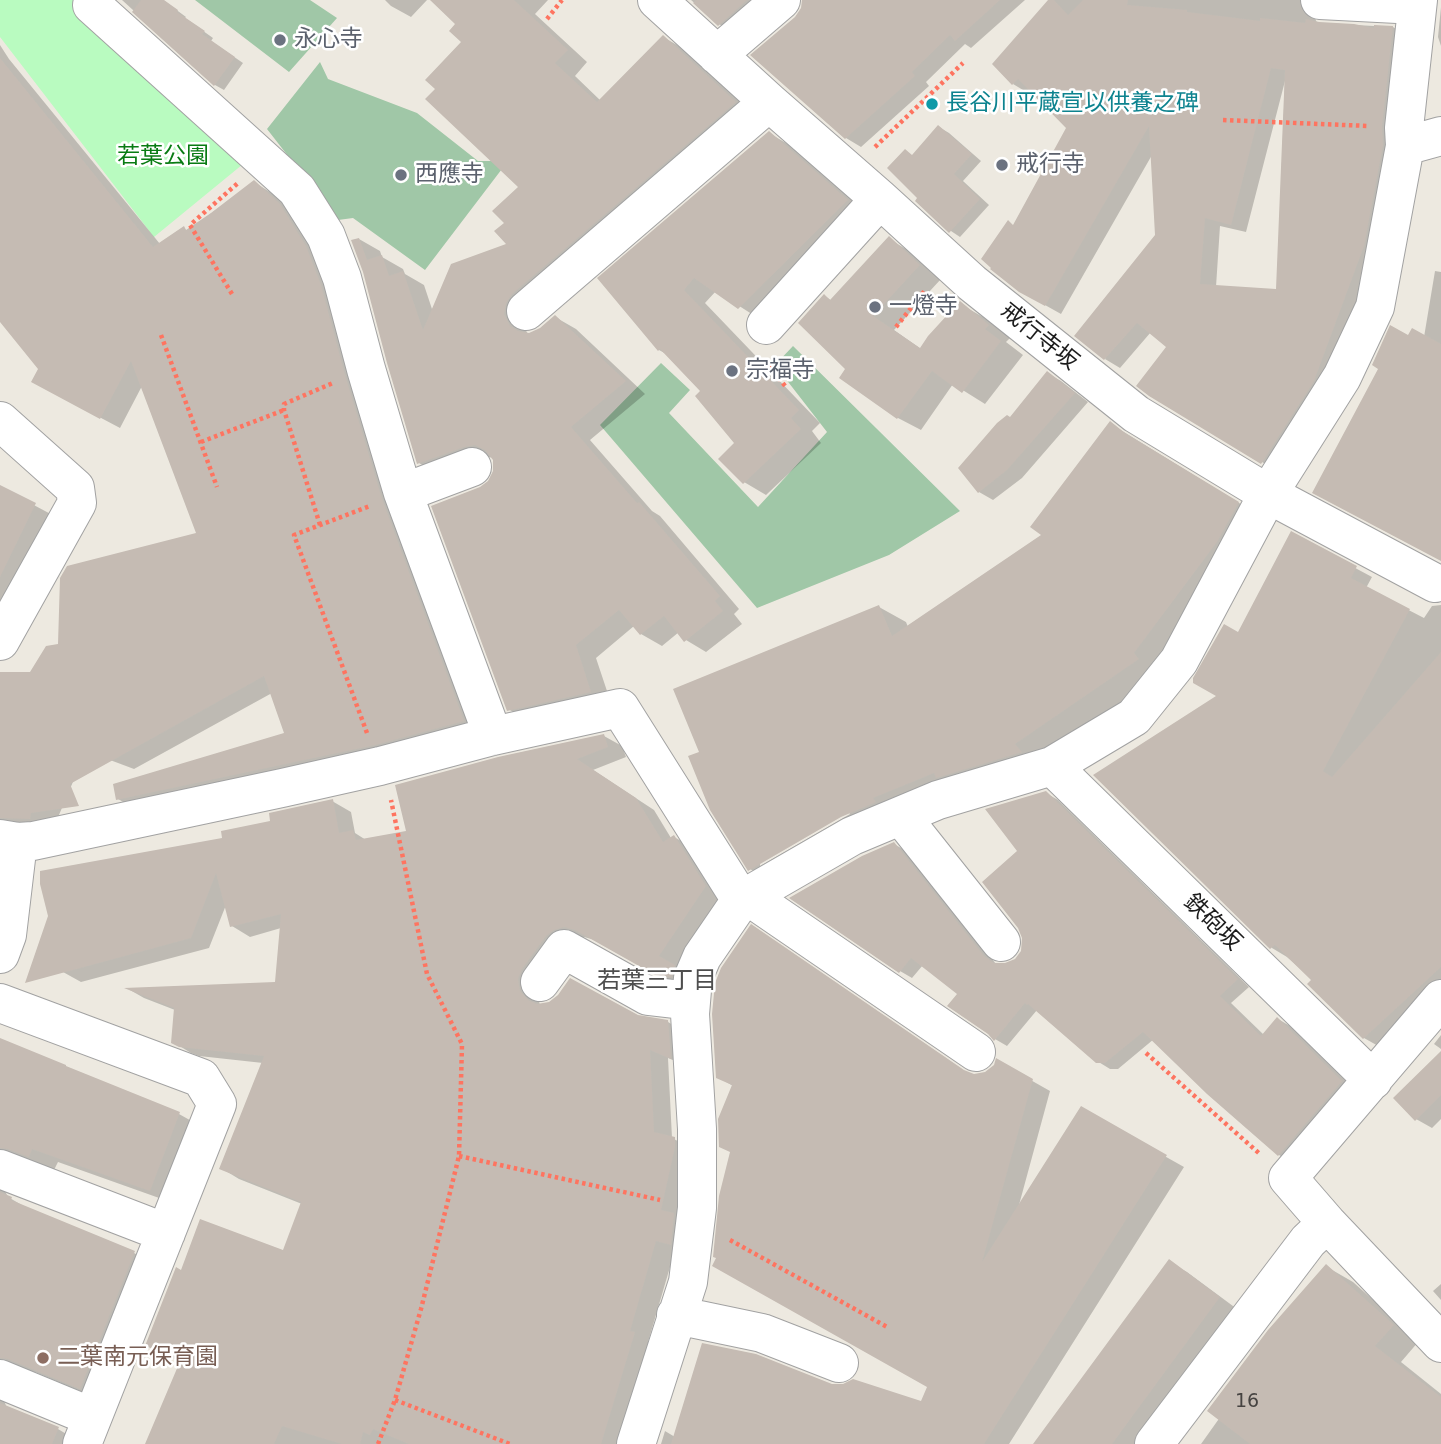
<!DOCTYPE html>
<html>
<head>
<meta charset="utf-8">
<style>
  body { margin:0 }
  canvas { display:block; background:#ede9e0 }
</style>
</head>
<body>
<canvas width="1441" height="1444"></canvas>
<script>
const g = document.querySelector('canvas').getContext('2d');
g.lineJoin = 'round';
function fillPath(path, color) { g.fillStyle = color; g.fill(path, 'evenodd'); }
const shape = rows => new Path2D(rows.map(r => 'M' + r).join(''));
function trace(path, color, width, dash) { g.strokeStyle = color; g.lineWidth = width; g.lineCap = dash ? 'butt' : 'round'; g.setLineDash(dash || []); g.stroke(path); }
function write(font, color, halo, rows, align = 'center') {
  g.font = font + ' "DejaVu Sans","Noto Sans JP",sans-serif'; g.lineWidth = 5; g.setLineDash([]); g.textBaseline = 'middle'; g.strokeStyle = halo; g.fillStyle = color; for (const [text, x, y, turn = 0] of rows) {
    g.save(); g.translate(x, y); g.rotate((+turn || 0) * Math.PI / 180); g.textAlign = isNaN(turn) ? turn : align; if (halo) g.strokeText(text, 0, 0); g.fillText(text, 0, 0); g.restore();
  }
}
fillPath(shape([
  [195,0,310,0,337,18,289,72],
  [320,62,328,79,417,113,478,161,508,161,425,270,353,218,338,220,267,129],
  [793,346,960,511,889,555,757,608,600,425,661,363,690,390,669,413,758,507,827,432,775,365]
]), '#a0c7a7');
fillPath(shape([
  [0,0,84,0,248,160,154,237,0,37]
]), '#b9fbc0');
fillPath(shape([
  [122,0,163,0,186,17,185,18,213,38,211,41,243,63,224,90,215,85],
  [385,0,427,0,411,17,391,6],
  [433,0,548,0,535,14,587,62,575,76,601,101,663,37,684,49,755,114,525,329,528,334,541,329,555,317,576,329,645,394,590,440,652,511,660,516,739,609,734,614,742,624,706,652,686,640,679,632,662,646,641,634,634,626,596,658,611,703,529,721,508,709,481,489,490,483,495,472,493,457,486,458,439,475,419,463,359,239,380,251,382,257,403,269,405,274,424,285,433,312,510,245,506,223,521,187,437,89,463,42,458,24],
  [691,0,773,0,734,33,719,24],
  [804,0,1025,0,971,48,965,44,926,82,929,86,861,147,846,138,797,18,803,8],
  [1050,0,1316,0,1313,8,1316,21,1318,23,1393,27,1408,36,1379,255,1277,471,1150,395,1169,346,1151,332,1120,368,1105,359,1156,236,1152,155,1061,314,1036,300,1015,226,1068,128,1031,90,1028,93,1013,84],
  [1285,81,1277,290,1216,287,1220,226,1246,232],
  [1441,7,1441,46,1438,37],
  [0,45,9,59,160,244,184,228,187,231,254,182,273,194,299,217,325,258,482,732,137,810,118,799,286,734,272,693,134,769,86,751,56,822,49,829,0,821,0,674,31,674,59,646,199,535,142,386,120,428,52,392,40,369,0,319],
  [939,127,949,133,981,161,963,181,989,205,960,237,951,231,917,201,920,198,905,151,913,156],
  [769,133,791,146,869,214,761,320,716,291,705,303,820,423,812,431,821,443,766,495,744,482,737,443,702,391,668,355,659,350,600,279],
  [889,239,911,252,941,279,894,330,921,349,960,304,983,317,1010,338,1006,342,1023,355,985,404,953,384,921,430,898,418,841,378,847,369,825,296,832,301],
  [1435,271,1441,272,1441,560,1409,338,1424,337],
  [1047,373,1061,381,1088,402,1022,478,993,500,979,492,1010,419],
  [1111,424,1265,519,1164,675,1040,760,776,885,750,869,701,753,879,607,906,622,908,627,1044,535],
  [848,811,850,814,760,866,760,862],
  [0,487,60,519,0,640],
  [1292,534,1372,577,1366,588,1424,618,1432,606,1441,605,1441,990,1380,1047,1364,1038,1313,980,1287,957,1272,948,1219,696,1238,634],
  [604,736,622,746,626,757,593,770,654,810,671,838,674,837,692,847,724,897,675,984,595,940,584,937,573,939,536,990,540,1005,668,1022,686,1033,689,1067,668,1058,672,1138,693,1149,675,1250,648,1342,653,1345,625,1444,147,1444,182,1362,165,1355,147,1345,182,1272,284,1252,302,1204,239,1179,221,1168,263,1063,199,1056,191,1053,173,1042,175,1010,144,998,130,990,277,983,281,928,250,937,232,926,226,905,209,948,81,982,63,972,224,839,332,801,351,812,355,833,366,840,408,832],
  [1046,793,1058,800,1249,987,1231,1003,1264,1035,1278,1019,1290,1026,1353,1088,1291,1162,1279,1155,1154,1039,1118,1069,1110,1069,1097,1061,1037,1010,1007,1046,995,1039,960,993,923,965,912,978,900,971,894,844,906,851,996,964,1005,965,1016,960,1023,951,1019,851],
  [1441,1035,1441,1049,1434,1044],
  [0,1040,179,1114,204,1128,176,1204,58,1162,54,1170,4,1189,8,1197,32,1211,134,1253,160,1267,106,1402,35,1372,23,1371,3,1398,7,1408,58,1429,83,1444,0,1444],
  [1441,1054,1441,1119,1432,1128,1416,1119],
  [997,1061,1050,1091,1019,1205,1081,1109,1184,1167,1009,1444,661,1444,665,1431,675,1437,831,1385,922,1403,930,1387,718,1258,731,1153,733,1086,718,1077,969,1074,973,1075,986,1074,995,1066],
  [1169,1262,1187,1272,1237,1309,1138,1444,1035,1444],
  [1327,1267,1353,1282,1419,1341,1401,1362,1441,1394,1441,1444,1201,1444],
  [1441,1284,1441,1300,1433,1291]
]), '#0003');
fillPath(shape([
  [141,0,164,0,178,10,177,12,205,31,202,34,235,57,214,86,132,12],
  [430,0,514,0,568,50,555,63,597,102,663,35,736,102,512,294,506,303,504,314,510,326,518,331,529,333,540,328,555,315,626,381,571,427,637,503,639,502,720,596,715,601,723,611,684,642,664,616,640,635,619,610,576,645,591,692,507,711,431,506,480,487,488,481,493,471,493,460,485,450,475,445,464,447,417,464,387,363,363,272,351,240,359,238,367,260,382,255,389,276,403,271,423,330,451,264,506,244,494,231,504,223,492,211,518,187,425,99,435,89,425,80,461,42,449,31,455,24],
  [696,0,747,0,718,26,693,3],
  [802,0,1000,0,955,41,950,35,912,72,915,76,845,139,750,55,795,17,801,8],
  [1048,0,1054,0,1068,15,1083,0,1128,0,1127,5,1187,10,1187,12,1260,21,1260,18,1305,23,1306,19,1319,22,1354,24,1374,28,1374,25,1393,26,1382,126,1383,145,1364,246,1314,381,1261,464,1149,396,1136,386,1166,347,1137,323,1104,360,1074,336,1155,235,1149,126,1045,306,1019,292,990,269,991,268,981,259,1008,220,1013,225,1066,128,1018,79,1012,85,992,64],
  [1271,68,1285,70,1276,289,1200,284,1205,218,1231,225],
  [0,58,153,247,184,226,186,230,211,213,254,180,280,204,306,246,321,285,345,375,382,499,464,721,375,745,116,800,113,784,284,733,264,676,70,784,79,806,31,813,30,819,0,818,0,672,30,672,46,646,58,644,60,578,67,566,196,533,131,361,100,419,31,382,38,369,0,322],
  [938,125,972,154,954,174,980,199,949,233,915,201,917,198,887,168,905,149,912,155],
  [769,131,848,200,738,309,694,278,684,290,799,410,791,418,801,429,743,484,718,459,734,443,695,396,700,391,660,349,658,351,597,278],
  [889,236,920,265,873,316,920,348,928,336,960,301,989,325,985,329,1001,341,962,393,932,371,897,419,839,378,845,369,798,323,824,294,830,300],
  [1390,325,1408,335,1412,328,1441,344,1441,561,1312,493,1378,369,1372,365],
  [1047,371,1075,393,1007,470,978,493,958,468,997,423,1007,415,1010,417],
  [1110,421,1125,433,1239,502,1217,542,1134,653,1139,659,1015,744,1022,752,936,778,934,773,873,798,876,802,841,817,748,871,710,810,688,756,699,752,673,689,879,605,892,636,1041,535,1030,527],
  [0,485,36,503,0,577],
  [1291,531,1357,566,1351,578,1410,609,1323,771,1332,777,1441,652,1441,967,1363,1039,1307,984,1311,980,1275,945,1270,949,1093,775,1216,696,1193,683,1193,678,1224,624,1238,632],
  [604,734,608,747,577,759,636,798,663,842,674,835,706,886,659,956,675,965,671,977,655,975,575,930,564,927,554,930,546,936,522,969,518,979,520,991,528,1000,537,1004,549,1002,558,995,570,978,638,1015,668,1020,671,1059,650,1050,654,1132,675,1137,675,1147,661,1210,674,1213,671,1245,656,1241,630,1331,635,1332,601,1444,409,1444,373,1429,370,1435,363,1432,360,1444,342,1444,282,1426,274,1444,145,1444,181,1359,145,1346,176,1267,181,1270,200,1219,283,1250,301,1202,219,1169,264,1056,179,1047,171,1043,174,1008,124,988,275,982,281,914,230,927,216,873,191,938,25,983,48,916,40,884,40,871,222,838,221,831,270,821,269,813,333,799,339,833,353,830,356,840,406,831,395,785,498,757],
  [1046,791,1238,979,1220,996,1261,1036,1277,1017,1342,1081,1278,1156,1207,1094,1143,1032,1105,1063,1096,1063,1028,1004,1027,1005,1025,1003,994,1041,988,1034,947,1006,957,994,911,958,899,973,789,898,862,856,894,842,984,956,994,963,1005,963,1015,959,1021,951,1022,938,1018,928,982,882,1017,851,985,809],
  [751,924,964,1070,974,1074,985,1072,994,1065,996,1058,1033,1079,982,1262,1081,1106,1167,1155,984,1444,671,1444,702,1343,756,1354,832,1384,843,1384,853,1379,921,1401,927,1387,712,1266,716,1258,713,1257,719,1196,730,1152,719,1147,718,1119,732,1085,716,1078,712,1014,715,983,721,968],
  [0,1038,66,1065,66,1066,180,1112,150,1191,32,1149,29,1157,8,1149,0,1148],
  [1441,1051,1441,1095,1415,1121,1393,1098],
  [0,1192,12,1197,11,1200,135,1251,80,1389,8,1359,0,1358],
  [1169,1259,1220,1297,1112,1444,1033,1444],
  [1326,1264,1394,1325,1375,1346,1441,1397,1441,1444,1250,1444,1207,1411,1268,1330],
  [0,1403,59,1427,52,1444,0,1444]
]), '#c5bbb3');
const minor = shape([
  [657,0,769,102,880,199,972,283,1136,414,1268,494,1435,583],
  [1320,0,1417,5],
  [92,5,297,190,326,236,342,278,366,369,403,493,493,736],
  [717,55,781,0],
  [1405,146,1441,136],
  [526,311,769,102],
  [766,325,880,199],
  [0,421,75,488,77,503,0,641],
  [403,493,472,467],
  [1052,766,1373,1080],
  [901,816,1001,942],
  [0,839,18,842,33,841,282,788,380,766,493,736,620,708,741,900],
  [748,896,976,1052],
  [0,954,7,935,18,842],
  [540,982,564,949,648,996,691,1001],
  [1441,999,1288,1178,1327,1223,1441,1343],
  [0,1003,201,1078,217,1104,82,1444],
  [0,1169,166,1233],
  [676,1315,762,1333,839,1363],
  [0,1379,92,1417],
  [636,1444,688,1282,697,1208,697,1129,690,1014,693,978,702,957,741,900,852,836,938,800,1052,766,1134,717,1179,661,1268,494,1342,377,1375,307,1405,146,1404,128,1418,0],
  [1154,1444,1308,1241,1327,1223]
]);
trace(minor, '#a2a2a2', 40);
trace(shape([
  [547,19,562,0],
  [1223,120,1369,126],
  [875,147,963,63],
  [232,294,190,225,238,183],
  [896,327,926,289],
  [161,335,217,487],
  [769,360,769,366,786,387],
  [201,442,284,410],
  [320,525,284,410,284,404,333,383],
  [367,733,294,535,370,506],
  [1146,1053,1261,1155],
  [459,1156,660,1200],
  [730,1240,889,1328],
  [395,1400,510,1444],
  [378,1444,395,1400,421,1309,459,1156,462,1044,427,974,391,800]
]), '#fe7460', 4.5, [3.5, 3.5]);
trace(minor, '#fff', 38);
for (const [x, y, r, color] of [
  [280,40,7,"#6b7280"],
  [932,104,7,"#0f9aa8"],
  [1002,165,7,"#6b7280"],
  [401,175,7,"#6b7280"],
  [875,307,7,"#6b7280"],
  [732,371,7,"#6b7280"],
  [43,1358,7,"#8d6e63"]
]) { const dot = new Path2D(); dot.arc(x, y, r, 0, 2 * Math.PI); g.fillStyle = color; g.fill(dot); trace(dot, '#fff', 2.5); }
write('19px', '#464341', null, [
  ["16",1247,1402]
]);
write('23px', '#5b616d', '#fff', [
  ["永心寺",294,40],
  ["戒行寺",1016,165],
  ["西應寺",415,175],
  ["一燈寺",889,307],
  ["宗福寺",746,371]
], 'left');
write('23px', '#0d838f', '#fff', [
  ["長谷川平蔵宣以供養之碑",946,104]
], 'left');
write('23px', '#087b13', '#fff', [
  ["若葉公園",163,157]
]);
write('23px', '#1b1b1b', '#fff', [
  ["戒行寺坂",1039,337,39],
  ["鉄砲坂",1212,923,44]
]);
write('23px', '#785e54', '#fff', [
  ["二葉南元保育園",57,1358]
], 'left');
write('24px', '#4e4e4e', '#fff', [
  ["若葉三丁目",657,982]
]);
</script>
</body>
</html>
